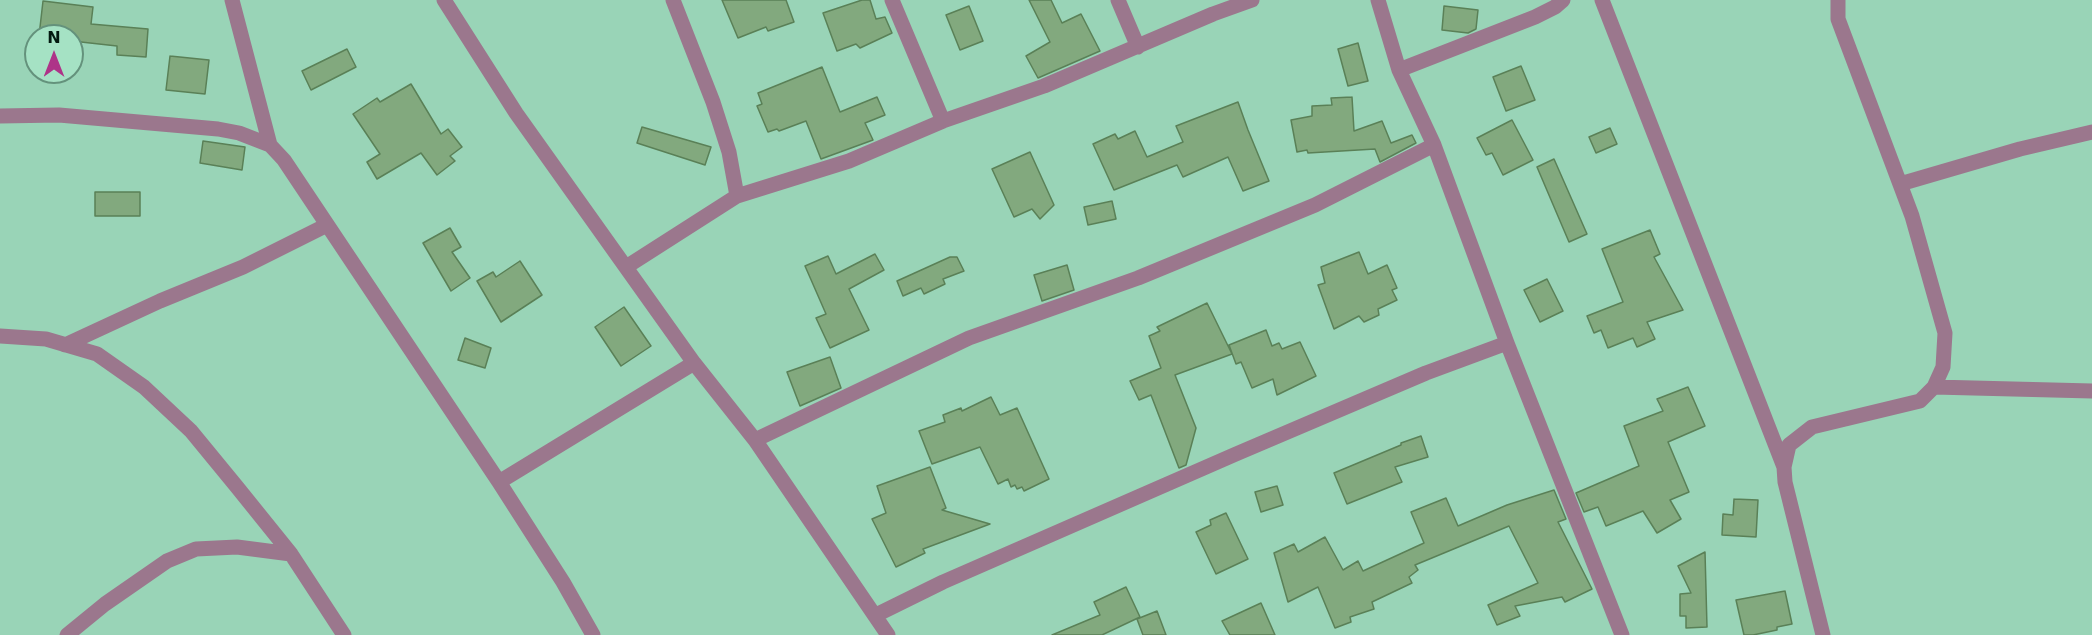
<!DOCTYPE html>
<html>
<head>
<meta charset="utf-8">
<style>
  body { margin:0 }
  #map { position:relative; width:2092px; height:635px; overflow:hidden; background:#99d4b7; font-family:"DejaVu Sans",sans-serif }
  canvas { display:block }
  .north { position:absolute; left:24px; top:24px; width:60px; height:60px; box-sizing:border-box; background:#a5e2c4; border:2px solid #64927c; border-radius:50%; rotate:0deg; font-size:16px; font-weight:700; line-height:24px; text-align:center; color:#031a10 }
  .north::after { content:''; display:block; margin:auto; width:21px; height:27px; background:#ae3488; clip-path:polygon(50% 0,100% 100%,50% 72%,0 100%) }
</style>
</head>
<body>
<div id="map">
<canvas width="2092" height="635"></canvas>
<div class="north">N</div>
</div>
<script>
const g = document.querySelector('canvas').getContext('2d');
g.lineJoin = 'round';
function fillPath(path, color) { g.fillStyle = color; g.fill(path, 'evenodd'); }
const shape = rows => new Path2D(rows.map(r => 'M' + r).join(''));
function trace(path, color, width, dash) { g.strokeStyle = color; g.lineWidth = width; g.lineCap = dash ? 'butt' : 'round'; g.setLineDash(dash || []); g.stroke(path); }
const building = shape([
  [722,0,786,0,794,22,768,31,766,27,738,38,722,0],
  [862,0,870,0,876,19,885,17,892,33,860,48,856,44,837,51,823,13,862,0],
  [1029,0,1051,0,1062,23,1081,14,1100,51,1038,78,1026,56,1050,42,1029,0],
  [43,1,93,7,91,24,148,29,146,57,117,55,117,46,72,41,72,36,39,36,43,1],
  [969,6,983,41,960,50,946,15,969,6],
  [1444,6,1478,10,1476,29,1468,33,1442,30,1444,6],
  [1358,43,1368,81,1348,86,1338,49,1358,43],
  [347,49,356,67,311,90,302,71,347,49],
  [170,56,209,60,205,94,166,90,170,56],
  [1521,66,1535,100,1506,111,1493,77,1521,66],
  [822,67,840,112,877,97,885,115,865,123,873,140,821,159,806,121,779,131,777,129,768,132,757,106,762,104,758,93,822,67],
  [411,84,441,134,448,129,462,147,450,156,455,161,437,175,421,153,377,179,367,162,380,154,353,114,377,98,380,102,411,84],
  [1352,97,1354,131,1382,121,1391,143,1412,135,1416,143,1380,162,1375,149,1308,153,1307,150,1297,152,1291,120,1312,116,1312,106,1332,105,1331,98,1352,97],
  [1238,102,1248,130,1269,181,1243,191,1228,157,1183,177,1177,165,1114,190,1093,144,1115,134,1118,139,1135,131,1147,157,1183,142,1176,126,1238,102],
  [1512,120,1533,160,1503,175,1492,153,1486,155,1477,138,1512,120],
  [642,127,711,147,705,165,637,143,642,127],
  [1610,128,1617,144,1596,153,1589,137,1610,128],
  [203,141,245,147,242,170,200,163,203,141],
  [1030,152,1054,205,1040,219,1032,209,1014,217,992,169,1030,152],
  [1554,159,1587,234,1569,242,1537,167,1554,159],
  [95,192,140,192,140,216,95,216,95,192],
  [1112,201,1116,219,1088,225,1084,207,1112,201],
  [450,228,461,247,452,252,470,278,451,291,423,243,450,228],
  [1650,230,1660,254,1654,257,1683,310,1647,322,1655,339,1637,347,1633,338,1608,348,1601,330,1594,333,1587,316,1623,302,1602,249,1650,230],
  [1359,252,1368,274,1387,265,1397,288,1392,290,1397,300,1378,309,1379,315,1364,322,1359,316,1334,329,1318,285,1325,283,1321,267,1359,252],
  [875,254,884,270,849,289,869,330,830,348,816,318,826,314,805,266,828,256,836,274,875,254],
  [950,257,957,257,964,271,943,279,945,284,924,294,921,288,903,296,897,281,950,257],
  [520,261,542,295,501,322,477,281,493,272,496,277,520,261],
  [1067,265,1074,290,1042,301,1034,275,1067,265],
  [1547,279,1563,311,1540,322,1524,290,1547,279],
  [1207,303,1232,354,1175,375,1196,428,1186,465,1179,468,1151,395,1139,400,1130,381,1161,368,1149,336,1160,331,1157,327,1207,303],
  [624,307,651,346,621,366,595,327,624,307],
  [1266,330,1272,346,1279,343,1282,349,1300,342,1316,376,1277,395,1273,379,1252,388,1241,362,1236,364,1229,345,1266,330],
  [465,338,491,348,485,368,458,360,465,338],
  [830,357,841,388,800,406,787,372,830,357],
  [1688,387,1705,426,1668,442,1689,492,1670,500,1681,519,1657,533,1643,511,1606,526,1598,507,1584,512,1576,493,1639,466,1624,426,1663,411,1657,399,1688,387],
  [991,397,1000,415,1017,408,1049,479,1024,491,1022,487,1017,489,1015,485,1011,487,1008,479,998,484,980,447,932,464,919,431,945,422,943,415,961,408,962,411,991,397],
  [1421,436,1428,457,1395,467,1402,482,1347,504,1334,473,1401,445,1401,443,1421,436],
  [930,467,946,508,942,510,990,524,923,549,925,553,896,567,872,519,886,513,877,486,930,467],
  [1277,486,1283,505,1261,512,1255,492,1277,486],
  [1554,490,1566,519,1558,522,1592,589,1565,602,1562,597,1515,606,1520,616,1497,625,1488,605,1538,583,1509,526,1415,565,1418,570,1409,577,1412,583,1372,602,1374,609,1350,617,1351,622,1335,628,1318,587,1288,602,1274,553,1294,544,1298,552,1325,537,1343,570,1358,561,1363,571,1424,543,1411,512,1446,498,1458,526,1507,505,1554,490],
  [1734,499,1758,500,1756,537,1722,535,1723,514,1733,515,1734,499],
  [1226,513,1248,559,1216,574,1196,532,1211,525,1210,520,1226,513],
  [1705,552,1707,627,1686,628,1686,616,1680,616,1680,594,1691,593,1678,566,1705,552],
  [1126,587,1140,617,1102,635,1052,635,1100,615,1094,602,1126,587],
  [1785,591,1792,624,1777,627,1777,630,1753,635,1744,635,1736,600,1785,591],
  [1261,603,1275,635,1230,635,1222,621,1261,603],
  [1157,611,1166,635,1143,635,1137,619,1157,611]
]);
fillPath(building, '#82a97e');
trace(building, '#5a8057', 1.5);
trace(shape([
  [232,0,270,145],
  [444,0,516,113,694,363,755,440,888,635],
  [673,0,713,102,729,152,737,196],
  [892,0,943,121],
  [1118,0,1138,47],
  [1378,0,1399,70,1434,145,1507,343,1622,635],
  [1602,0,1784,467],
  [1399,70,1535,17,1555,7,1563,0],
  [0,116,59,115,218,129,239,133,270,145,284,160,499,482,563,582,593,635],
  [1900,184,2020,149,2092,132],
  [626,267,737,196,849,161,943,121,1044,86,1213,14,1252,0],
  [0,336,46,339,97,354,144,387,191,431,237,487,291,554,344,635],
  [65,345,160,301,243,267,327,225],
  [1934,387,2092,391],
  [755,440,969,338,1138,278,1315,205,1434,145],
  [499,482,694,363],
  [876,615,943,582,1236,454,1426,373,1507,343],
  [67,635,105,604,167,561,196,549,237,547,291,554],
  [1823,635,1785,482,1784,467,1789,445,1812,427,1920,401,1934,387,1943,367,1945,333,1912,216,1838,19,1838,0]
]), '#9b778d', 15);
</script>
</body>
</html>
